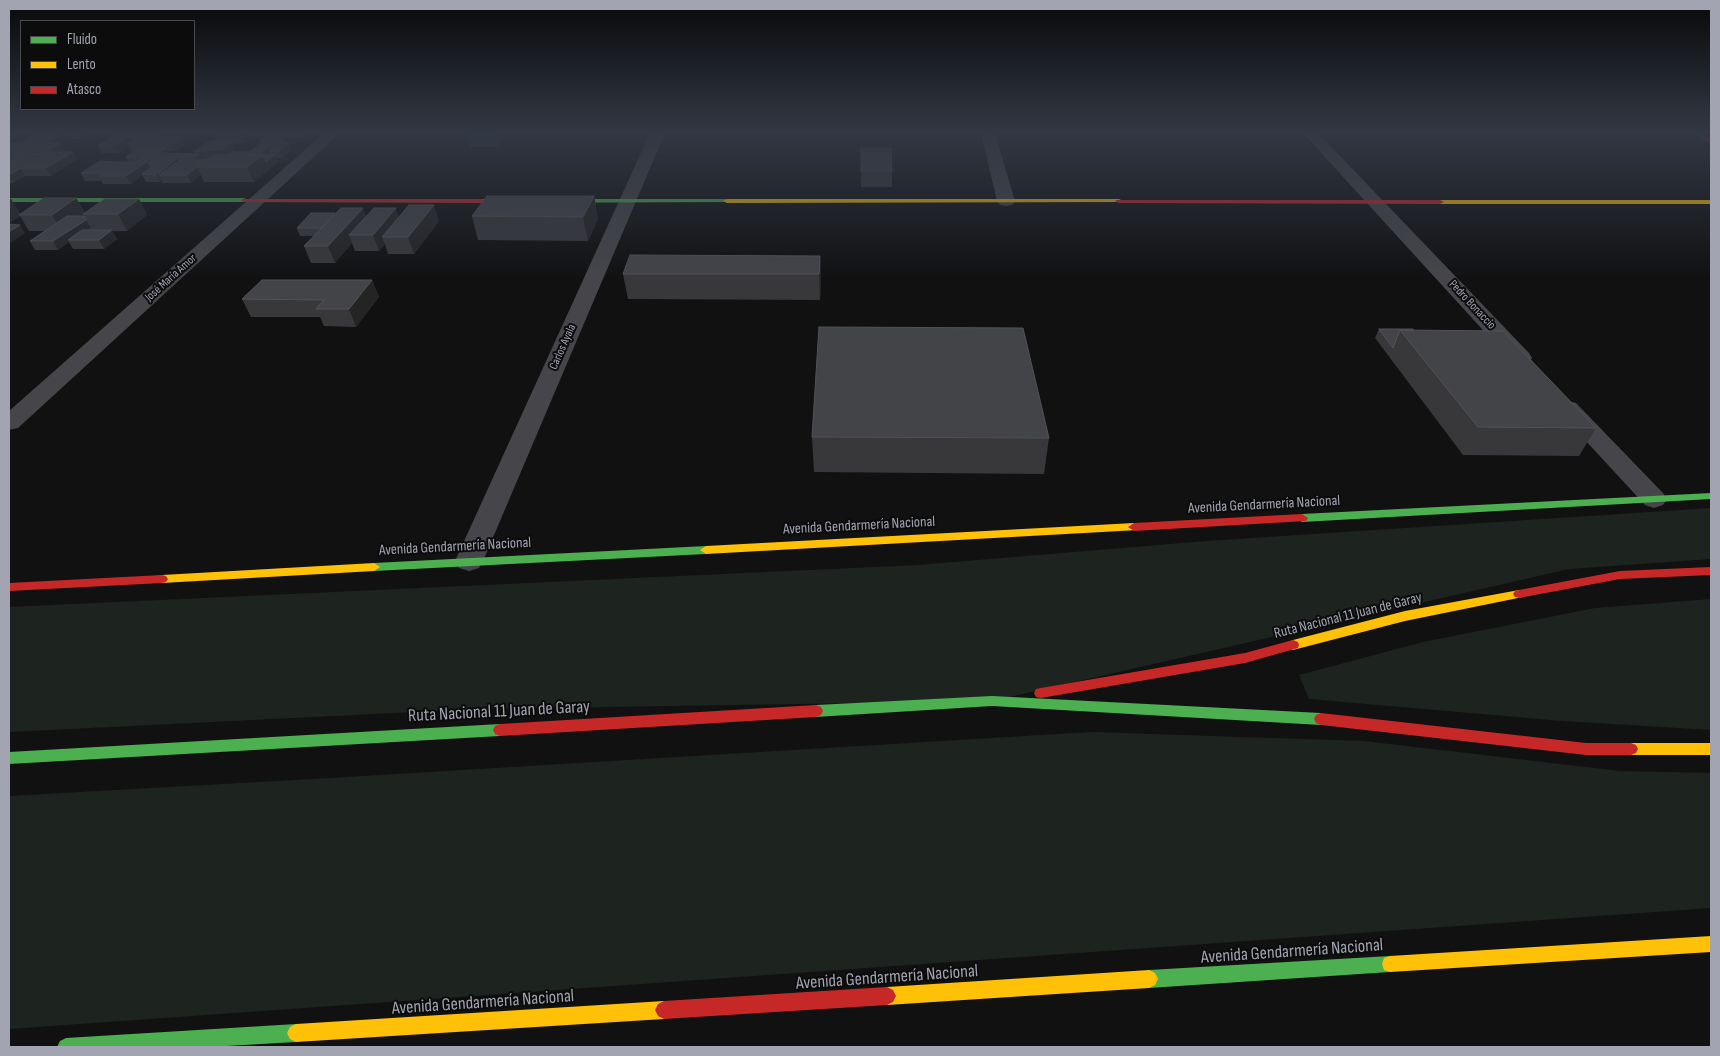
<!DOCTYPE html>
<html>
<head>
<meta charset="utf-8">
<style>
  body { margin:0 }
  #map { position:relative; width:1720px; height:1056px; overflow:hidden; background:#111112; font-family:"Sofia Sans Condensed",sans-serif }
  canvas { display:block }
  .frame { position:absolute; inset:0; border:10px solid #a2a4b2; pointer-events:none }
  .legend { position:absolute; left:20px; top:20px; width:175px; height:90px; box-sizing:border-box; background:#0c0c0d; border:1px solid #48494f; margin:0; padding:6px 9px; list-style:none; font-size:15px; color:#a2a4b2 }
  .legend li { display:flex; align-items:center; gap:10px; height:25px }
  .legend b { width:25px; border:1px solid #48494f }
</style>
</head>
<body>
<div id="map">
<canvas width="1720" height="1056"></canvas>
<div class="frame"></div>
<ul class="legend">
<li><b style="height:6px;background:#4caf50"></b>Fluido</li>
<li><b style="height:6px;background:#ffc107"></b>Lento</li>
<li><b style="height:6px;background:#c62828"></b>Atasco</li>
</ul>
</div>
<script>
const g = document.querySelector('canvas').getContext('2d');
g.lineJoin = 'round';
function fillPath(path, color) { g.fillStyle = color; g.fill(path, 'evenodd'); }
const shape = rows => new Path2D(rows.map(r => 'M' + r).join(''));
function trace(path, color, width, dash) { g.strokeStyle = color; g.lineWidth = width; g.lineCap = dash ? 'butt' : 'round'; g.setLineDash(dash || []); g.stroke(path); }
function write(font, color, halo, rows, align = 'center') {
  g.font = font + ' "Sofia Sans Condensed",sans-serif'; g.lineWidth = 4; g.setLineDash([]); g.textBaseline = 'middle'; g.strokeStyle = halo; g.fillStyle = color; for (const [text, x, y, turn = 0] of rows) {
    g.save(); g.translate(x, y); g.rotate((+turn || 0) * Math.PI / 180); g.textAlign = isNaN(turn) ? turn : align; if (halo) g.strokeText(text, 0, 0); g.fillText(text, 0, 0); g.restore();
  }
}
fillPath(shape([
  [1711,508,1711,559,1569,569,992,701,476,709,9,732,9,607,917,565,1206,541],
  [1711,599,1711,730,1562,721,1309,699,1299,675,1423,642,1595,608],
  [1091,732,1364,741,1620,771,1711,773,1711,908,9,1029,9,796,330,778]
]), '#1d231f');
fillPath(shape([
  [9,133,21,133,14,139,9,141,9,133],
  [324,133,340,133,18,428,9,430,9,411,324,133],
  [650,133,665,133,483,561,479,568,469,571,459,568,455,561,650,133],
  [981,133,995,133,1015,201,1012,205,1006,206,1000,205,997,201,981,133],
  [1303,133,1318,133,1529,353,1532,358,1529,363,1521,365,1513,363,1303,133],
  [1568,401,1576,403,1663,493,1667,499,1663,505,1654,508,1645,505,1560,413,1556,408,1560,403,1568,401]
]), '#46464a');
fillPath(shape([
  [9,198,244,198,247,200,244,202,9,202,9,198],
  [727,199,731,201,729,202,482,203,478,201,482,199,727,199],
  [1711,493,1711,499,1302,522,1296,518,1302,514,1711,493],
  [706,546,712,550,706,554,374,571,368,567,374,563,706,546],
  [992,696,1321,713,1326,715,1328,719,1326,723,1321,725,992,706,816,717,811,715,809,711,811,707,816,705,992,696],
  [500,724,505,726,507,730,505,734,500,736,9,764,9,752,500,724],
  [1390,956,1396,958,1398,964,1396,970,1390,972,1149,988,1143,985,1140,979,1143,973,1149,970,1390,956],
  [296,1024,302,1027,305,1033,302,1039,296,1042,209,1047,57,1047,60,1041,66,1038,296,1024]
]), '#4caf50');
fillPath(shape([
  [1119,199,1123,201,1121,202,727,203,723,201,727,199,1119,199],
  [1711,200,1711,204,1440,204,1436,202,1440,200,1711,200],
  [1134,523,1138,524,1140,527,1138,530,706,554,700,550,706,546,1134,523],
  [374,563,380,567,374,571,162,583,158,582,156,579,158,576,162,575,374,563],
  [1519,590,1523,591,1525,594,1523,597,1405,621,1293,650,1288,648,1287,645,1288,642,1293,640,1405,611,1519,590],
  [1631,743,1711,743,1711,755,1631,755,1626,753,1624,749,1626,745,1631,743],
  [1711,936,1711,952,1390,972,1384,970,1382,964,1384,958,1390,956,1711,936],
  [1149,970,1155,973,1158,979,1155,985,1149,988,887,1005,881,1002,878,996,881,990,887,987,1149,970],
  [664,1001,670,1004,673,1010,670,1016,664,1019,296,1042,290,1039,287,1033,290,1027,296,1024,664,1001]
]), '#ffc107');
fillPath(shape([
  [1692,133,1700,133,1711,140,1711,144,1692,133],
  [242,199,482,199,486,201,482,203,244,202,242,201,242,199],
  [1117,200,1440,200,1444,202,1440,204,1119,203,1115,201,1117,200],
  [1302,514,1308,518,1306,521,1134,531,1128,527,1134,523,1302,514],
  [1711,567,1711,575,1620,579,1519,598,1515,597,1513,594,1515,591,1519,590,1620,571,1711,567],
  [162,575,166,576,168,579,166,582,162,583,9,591,9,583,162,575],
  [1293,640,1298,642,1299,645,1298,648,1245,663,1041,698,1036,697,1034,693,1036,689,1041,688,1245,653,1293,640],
  [816,705,821,707,823,711,821,715,816,717,500,736,495,734,493,730,495,726,500,724,816,705],
  [1321,713,1586,743,1631,743,1636,745,1638,749,1636,753,1631,755,1586,755,1321,725,1316,723,1314,719,1316,715,1321,713],
  [887,987,893,990,896,996,893,1002,887,1005,664,1019,658,1016,655,1010,658,1004,664,1001,887,987]
]), '#c62828');
fillPath(shape([
  [65,133,96,133,86,139,68,139],
  [118,133,175,133,170,137,186,144,177,151,168,151,169,153,195,154,215,141,213,135,216,133,313,133,307,138,284,138,285,142,289,142,292,150,282,158,276,158,278,162,254,182,204,182,201,175,191,183,163,183,162,181,160,182,146,182,142,175,131,184,103,184,101,181,85,181,81,173,128,163,126,157,134,152,131,152,129,146,118,153,102,153,98,146],
  [251,138,263,138,260,141,261,143,250,152,251,155,250,152,228,155,236,149,234,143,244,143],
  [425,133,456,133,456,134],
  [466,133,509,133,498,147,470,147],
  [66,140,61,143,66,151,64,152,73,152,77,159,51,176,25,176,13,183,9,183,9,143,24,143,23,141],
  [861,148,892,171,892,187,861,187],
  [594,196,598,219,588,241,478,240,472,216],
  [76,198,85,213,139,199,147,215,127,231,112,231,117,239,104,249,73,249,69,242,58,250,35,250,30,241,45,231,29,231,20,216,9,223,9,199,11,199,20,214],
  [366,216,399,217,439,221,414,254,388,254,385,244,379,251,355,251,352,243,335,263,311,263,304,246,314,236,300,236,297,228],
  [820,256,821,281,820,300,628,299,623,274],
  [372,280,379,297,356,327,324,326,320,317,251,317,242,299],
  [1379,329,1414,331,1596,428,1579,456,1463,455,1375,338],
  [812,437,1049,438,1044,474,814,472]
]), '#38383b');
fillPath(shape([
  [62,133,66,140,51,149,47,141],
  [82,133,96,133,86,139],
  [160,133,175,133,164,141],
  [244,133,249,133,251,138,244,143,241,136],
  [305,133,313,133,307,138],
  [494,133,509,133,498,147],
  [129,136,133,143,128,144,129,146,118,153,114,146],
  [282,136,285,143,279,148,276,141],
  [183,137,186,144,177,151,173,144],
  [233,141,236,149,225,157,203,159,204,162,192,160,196,157,194,152],
  [289,142,292,150,282,158,279,151],
  [62,143,66,151,53,158,49,150],
  [269,146,271,151,270,151,271,155,266,159,262,152],
  [166,148,170,156,157,163,148,163,151,170,142,174,142,175,131,184,126,176],
  [73,152,77,159,51,176,46,168],
  [263,155,269,170,254,182,247,167],
  [275,155,278,162,269,170,266,162],
  [178,158,182,166,159,175,162,181,160,182,156,175],
  [197,167,201,175,191,183,187,175],
  [21,168,25,176,13,183,9,177,9,175],
  [594,196,598,219,588,241,583,217],
  [76,198,85,214,83,214,84,215,62,231,52,215],
  [11,199,20,215,19,215,20,216,9,223,9,200],
  [139,199,147,215,127,231,118,214],
  [434,205,439,221,414,254,408,237],
  [363,208,369,224,349,235,352,243,335,263,328,246],
  [396,208,401,224,382,237,385,244,379,251,373,235],
  [86,220,91,228,72,240,68,240,69,242,58,250,53,241],
  [20,225,25,233,9,244,9,232],
  [112,230,117,239,104,249,99,240],
  [820,256,821,281,820,300,819,274],
  [372,280,379,297,356,327,349,309]
]), '#242425');
const building = shape([
  [38,133,61,133,47,141,23,141,38,133],
  [118,133,152,133,149,136,129,136,114,146,98,146,118,133],
  [216,133,244,133,241,136,213,135,216,133],
  [267,135,282,136,276,141,260,141,267,135],
  [139,137,183,137,173,144,128,144,139,137],
  [210,141,233,141,222,149,194,152,210,141],
  [262,142,289,142,279,151,270,151,275,146,269,146,262,152,250,152,262,142],
  [9,143,62,143,49,150,9,150,9,143],
  [140,148,166,148,126,176,99,176,103,173,81,173,100,161,136,163,145,157,126,157,140,148],
  [861,148,891,148,892,171,861,171,861,148],
  [49,152,73,152,46,168,21,168,9,175,9,153,45,154,49,152],
  [232,152,250,152,246,154,275,155,266,162,263,155,228,155,232,152],
  [162,153,200,154,192,160,206,160,187,175,159,175,183,158,178,158,156,175,142,174,157,163,148,163,162,153],
  [213,155,263,155,247,167,197,167,213,155],
  [487,196,594,196,583,217,472,216,487,196],
  [44,198,76,198,52,215,19,215,44,198],
  [105,199,139,199,118,214,83,214,105,199],
  [409,205,434,205,408,237,382,237,409,205],
  [341,208,363,208,328,246,304,246,341,208],
  [374,208,396,208,373,235,349,235,374,208],
  [311,213,335,213,322,228,297,228,311,213],
  [67,216,84,216,86,220,53,241,30,241,67,216],
  [9,224,20,225,9,232,9,224],
  [82,230,112,230,99,240,68,240,82,230],
  [630,255,820,256,819,274,623,274,630,255],
  [262,280,372,280,349,309,316,309,324,300,242,299,262,280],
  [819,327,1023,328,1049,438,812,437,819,327],
  [1379,329,1413,329,1414,331,1400,330,1393,348,1379,329],
  [1400,330,1503,331,1596,428,1478,427,1400,330]
]);
fillPath(building, '#434448');
trace(building, '#525358', 1);
const sky = g.createLinearGradient(0, 0, 0, 281);
sky.addColorStop(0, '#09090a');
sky.addColorStop(0.47, '#323844');
sky.addColorStop(1, '#32384400');
g.fillStyle = sky;
g.fillRect(0, 0, 1720, 281);
write('12px', '#a2a4b2', '#0c0c0d', [
  ["José María Amor",171,278,-42],
  ["Pedro Bonaccio",1472,305,47],
  ["Carlos Ayala",563,347,-66]
]);
write('15px', '#a2a4b2', '#0c0c0d', [
  ["Avenida Gendarmería Nacional",1264,505,-3],
  ["Avenida Gendarmería Nacional",859,526,-3],
  ["Avenida Gendarmería Nacional",455,547,-3],
  ["Ruta Nacional 11 Juan de Garay",1348,616,-14]
]);
write('18px', '#a2a4b2', '#0c0c0d', [
  ["Ruta Nacional 11 Juan de Garay",499,712,-3],
  ["Avenida Gendarmería Nacional",1292,952,-4],
  ["Avenida Gendarmería Nacional",887,978,-4],
  ["Avenida Gendarmería Nacional",483,1003,-4]
]);
</script>
</body>
</html>
